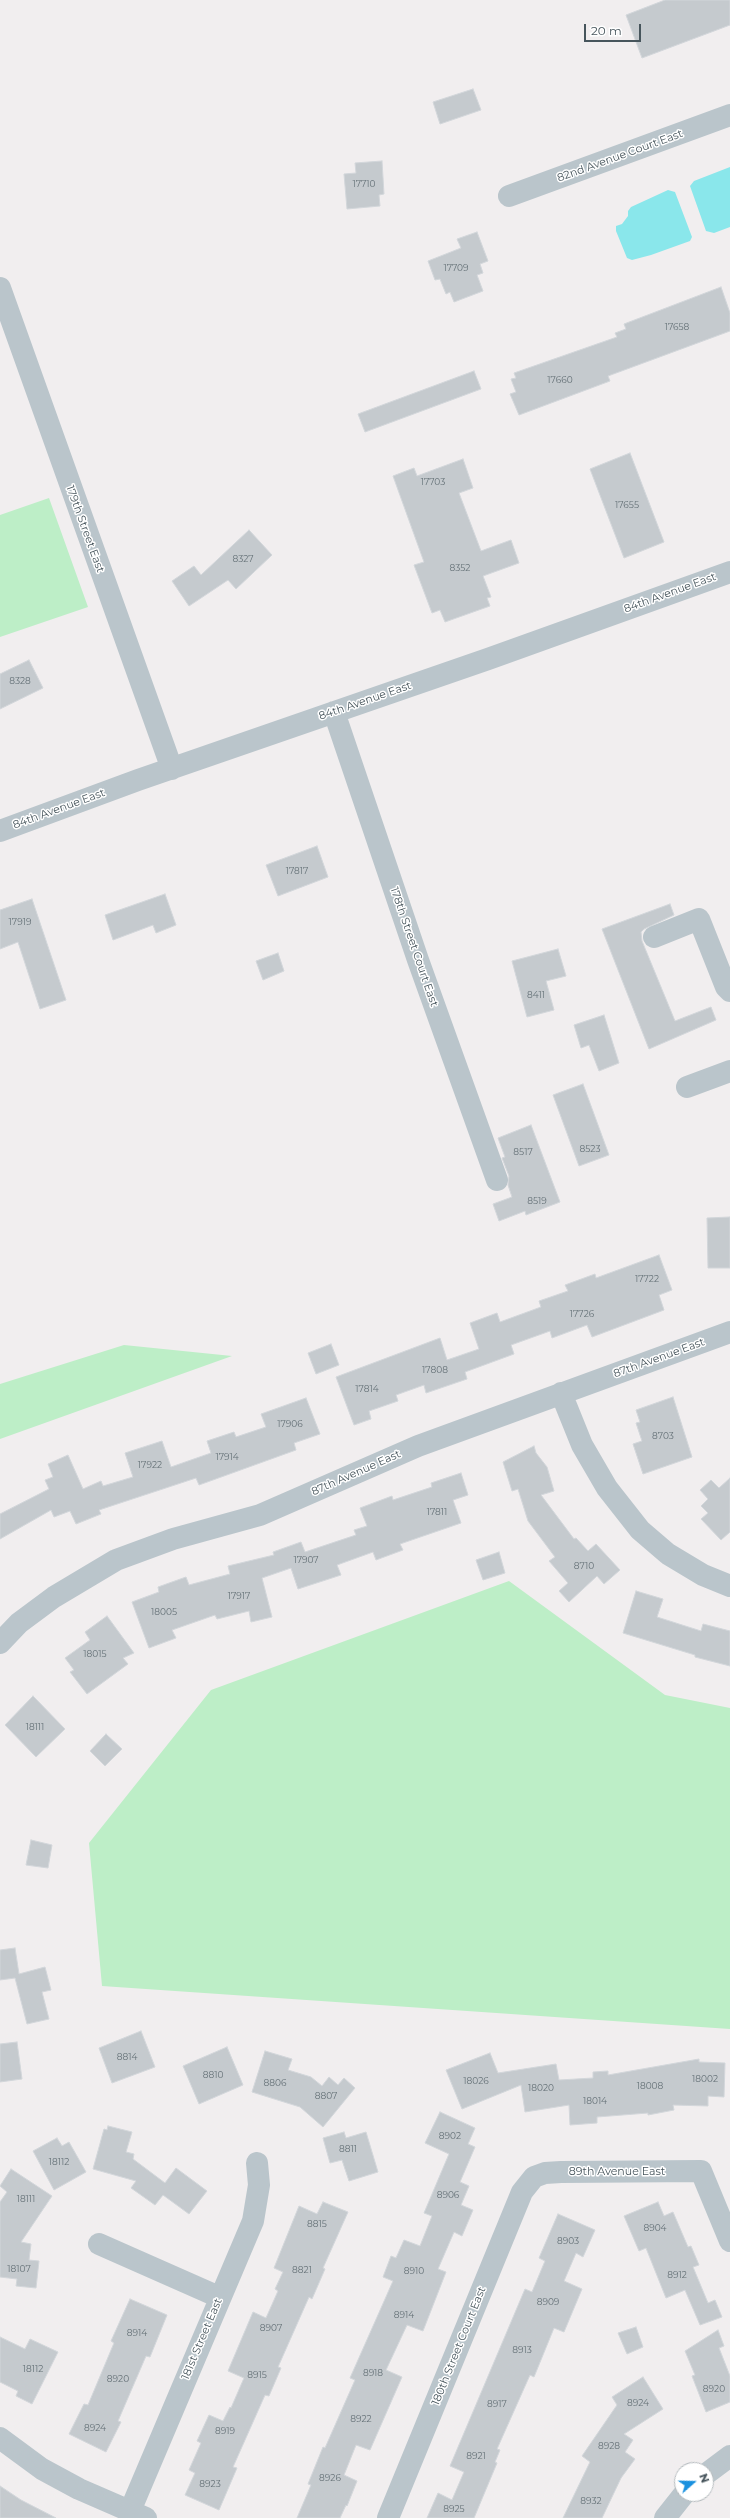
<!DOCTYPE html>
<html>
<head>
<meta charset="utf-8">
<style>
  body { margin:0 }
  #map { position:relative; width:730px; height:2518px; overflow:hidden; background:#f1eeef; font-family:Montserrat,sans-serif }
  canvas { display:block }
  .north { position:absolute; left:674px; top:2462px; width:40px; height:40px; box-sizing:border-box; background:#fff; border:1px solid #b5bbbe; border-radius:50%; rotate:70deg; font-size:11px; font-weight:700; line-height:16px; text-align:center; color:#47555c }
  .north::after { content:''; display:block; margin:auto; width:14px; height:18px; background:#1a91df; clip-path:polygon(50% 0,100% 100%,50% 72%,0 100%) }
  .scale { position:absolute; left:584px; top:24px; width:57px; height:18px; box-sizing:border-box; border:2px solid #47555c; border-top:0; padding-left:5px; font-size:12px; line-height:14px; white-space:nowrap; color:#47555c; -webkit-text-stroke:3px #fff; paint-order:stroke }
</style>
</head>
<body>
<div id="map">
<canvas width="730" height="2518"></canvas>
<div class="north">N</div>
<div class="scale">20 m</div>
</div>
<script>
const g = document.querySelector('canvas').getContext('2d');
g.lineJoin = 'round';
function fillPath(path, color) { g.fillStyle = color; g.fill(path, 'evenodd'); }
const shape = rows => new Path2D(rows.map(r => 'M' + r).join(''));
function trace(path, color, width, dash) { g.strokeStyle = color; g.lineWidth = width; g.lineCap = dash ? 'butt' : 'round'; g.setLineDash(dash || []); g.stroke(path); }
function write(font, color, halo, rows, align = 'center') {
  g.font = font + ' Montserrat,sans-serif'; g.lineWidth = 3; g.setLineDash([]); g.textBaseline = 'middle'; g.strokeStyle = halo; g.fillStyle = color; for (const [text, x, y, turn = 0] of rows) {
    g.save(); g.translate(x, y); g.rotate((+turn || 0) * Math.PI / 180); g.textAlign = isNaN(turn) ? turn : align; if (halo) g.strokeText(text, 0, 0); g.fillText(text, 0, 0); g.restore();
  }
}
fillPath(shape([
  [49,498,88,607,0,637,0,515],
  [124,1345,232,1356,0,1439,0,1384],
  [509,1581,665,1695,730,1708,730,2029,102,1986,89,1843,211,1690]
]), '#bdeec7');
fillPath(shape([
  [730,167,730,227,714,233,706,231,690,186,694,181],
  [668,190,675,192,692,237,690,241,651,255,632,260,627,258,616,231,616,226,622,224,628,216,628,211,631,207]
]), '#8ae7eb');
const building = shape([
  [665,0,730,0,730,25,642,58,626,15,665,0],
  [473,89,481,110,440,124,433,102,473,89],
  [382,161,384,194,379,195,380,206,347,209,344,174,356,173,355,163,382,161],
  [477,232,488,261,480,264,483,273,477,275,483,291,454,302,450,292,446,294,440,279,435,280,428,261,461,248,457,239,477,232],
  [721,287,730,313,730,331,608,376,610,381,519,415,510,394,516,392,511,379,516,378,514,373,617,337,615,333,626,329,624,324,721,287],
  [474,371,481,389,365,432,358,414,474,371],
  [630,453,664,542,624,558,590,469,630,453],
  [463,459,473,488,459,493,481,551,511,540,519,563,483,576,491,597,487,598,490,606,445,622,440,610,432,613,414,565,424,562,393,476,414,468,417,476,463,459],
  [249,530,272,555,236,589,228,580,189,606,172,581,194,566,201,575,249,530],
  [29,660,43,688,0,709,0,674,29,660],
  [317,846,328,877,278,896,266,865,317,846],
  [165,894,176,925,156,933,153,925,113,940,105,915,165,894],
  [32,899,66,1000,40,1009,18,942,0,949,0,910,32,899],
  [670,904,674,915,644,929,641,932,642,941,675,1021,711,1007,716,1020,649,1049,602,929,670,904],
  [558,949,566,976,546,981,554,1010,527,1017,512,961,558,949],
  [278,953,284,971,263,980,256,961,278,953],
  [604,1015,619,1063,599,1071,589,1045,581,1048,574,1025,604,1015],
  [583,1084,609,1155,579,1166,553,1095,583,1084],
  [531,1125,560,1202,526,1215,525,1211,499,1221,493,1204,512,1197,508,1185,509,1176,502,1158,505,1157,498,1138,531,1125],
  [730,1217,730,1268,708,1268,707,1218,730,1217],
  [659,1255,672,1290,659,1295,664,1310,592,1337,587,1325,552,1338,550,1331,511,1345,514,1354,465,1372,467,1379,426,1393,424,1385,396,1395,398,1401,369,1411,371,1419,354,1425,336,1377,440,1338,447,1360,479,1349,470,1323,497,1313,500,1322,541,1307,539,1301,568,1291,565,1285,595,1274,596,1278,659,1255],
  [331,1344,339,1365,316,1374,308,1353,331,1344],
  [673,1397,692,1457,643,1474,633,1444,642,1441,636,1423,640,1422,636,1410,673,1397],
  [306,1398,320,1434,294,1443,296,1450,199,1485,196,1478,99,1510,101,1514,76,1524,70,1511,54,1517,51,1510,0,1539,0,1514,49,1489,45,1480,53,1477,48,1464,68,1455,83,1489,101,1481,103,1486,133,1477,125,1453,162,1441,171,1467,211,1453,207,1441,234,1432,236,1437,266,1427,261,1414,306,1398],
  [534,1446,536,1453,547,1467,554,1491,541,1495,574,1539,576,1538,588,1551,596,1544,620,1570,604,1584,597,1576,569,1602,559,1591,568,1583,549,1561,555,1557,528,1521,518,1489,512,1491,503,1462,534,1446],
  [461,1473,468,1495,453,1500,461,1523,400,1544,403,1550,376,1560,373,1552,337,1565,341,1575,298,1589,291,1568,262,1578,272,1617,251,1622,249,1611,217,1619,215,1615,172,1630,176,1638,149,1648,132,1602,159,1592,158,1587,186,1577,189,1585,230,1574,228,1566,274,1555,273,1552,301,1542,305,1552,356,1535,354,1530,367,1526,360,1508,392,1496,393,1500,432,1487,431,1483,461,1473],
  [730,1478,730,1532,721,1540,701,1519,708,1513,701,1506,708,1499,700,1490,711,1480,719,1488,730,1478],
  [499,1552,505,1573,483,1580,476,1560,499,1552],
  [636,1591,663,1599,657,1617,701,1631,703,1624,730,1631,730,1666,695,1657,695,1655,623,1633,636,1591],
  [107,1616,134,1653,123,1658,128,1664,87,1694,70,1672,74,1670,65,1658,90,1640,85,1632,107,1616],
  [33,1696,65,1729,36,1757,5,1725,33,1696],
  [106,1734,122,1749,105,1766,90,1751,106,1734],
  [31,1840,52,1845,48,1868,26,1865,31,1840],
  [15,1948,19,1974,45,1967,51,1990,42,1992,49,2019,27,2024,15,1978,0,1980,0,1950,15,1948],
  [141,2031,155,2067,112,2083,99,2048,141,2031],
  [17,2042,22,2079,0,2082,0,2044,17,2042],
  [227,2047,243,2085,199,2104,183,2066,227,2047],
  [265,2051,292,2059,288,2070,311,2077,322,2086,329,2077,338,2085,344,2078,355,2088,323,2127,300,2107,252,2092,265,2051],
  [490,2053,498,2073,556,2064,559,2080,593,2078,593,2072,608,2071,608,2075,699,2059,699,2062,725,2063,724,2097,708,2096,708,2106,673,2105,674,2110,648,2115,648,2113,597,2117,597,2123,570,2125,569,2105,525,2112,521,2085,462,2109,446,2070,490,2053],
  [440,2112,475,2128,468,2144,475,2147,460,2182,469,2186,461,2205,473,2210,462,2236,454,2232,438,2269,446,2272,423,2331,407,2325,386,2370,402,2377,370,2450,356,2445,344,2475,357,2481,347,2506,346,2505,340,2518,297,2518,311,2485,308,2484,323,2447,325,2448,355,2380,350,2378,393,2281,383,2277,391,2256,396,2258,404,2240,420,2246,432,2216,424,2213,449,2154,425,2143,440,2112],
  [108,2126,132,2132,126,2152,134,2154,133,2159,165,2183,176,2168,207,2191,189,2214,163,2195,155,2205,131,2188,136,2181,93,2169,104,2129,107,2130,108,2126],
  [344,2132,346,2138,366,2132,378,2172,349,2181,342,2160,330,2163,323,2138,344,2132],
  [57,2138,62,2146,69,2142,86,2172,54,2190,33,2151,57,2138],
  [11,2169,52,2196,21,2242,31,2244,29,2260,39,2261,36,2288,16,2286,17,2279,0,2277,0,2202,7,2192,0,2186,11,2169],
  [323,2202,348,2212,323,2268,325,2269,312,2299,309,2297,278,2367,281,2368,269,2396,265,2395,233,2467,237,2468,219,2510,185,2495,195,2473,189,2470,201,2443,197,2441,209,2415,223,2421,230,2407,231,2408,244,2378,228,2371,253,2312,266,2318,278,2291,275,2289,283,2272,274,2268,299,2206,317,2214,323,2202],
  [658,2202,664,2216,673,2212,688,2247,691,2246,699,2265,693,2267,708,2303,715,2300,722,2317,700,2325,685,2290,666,2298,646,2248,639,2251,624,2216,658,2202],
  [558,2214,595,2230,583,2257,576,2253,564,2281,582,2289,564,2332,554,2328,534,2377,530,2375,497,2449,500,2450,495,2462,497,2463,474,2518,427,2518,438,2493,452,2500,464,2472,450,2466,525,2289,532,2292,545,2261,539,2258,558,2214],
  [130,2299,167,2315,150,2357,146,2356,118,2421,121,2422,106,2452,69,2434,84,2404,88,2405,114,2343,111,2341,130,2299],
  [636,2327,643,2347,627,2354,618,2333,636,2327],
  [718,2330,724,2346,719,2348,730,2376,730,2402,706,2412,692,2376,695,2375,685,2351,718,2330],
  [0,2337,25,2349,30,2339,58,2352,32,2404,16,2396,18,2391,0,2382,0,2337],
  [643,2377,663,2409,624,2434,633,2440,625,2452,635,2459,621,2478,602,2518,563,2518,590,2462,582,2456,617,2405,612,2397,643,2377],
  [0,2486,21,2500,56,2518,0,2518,0,2486]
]);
fillPath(building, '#c5cace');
trace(building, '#d2d6da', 1);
trace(shape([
  [509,196,730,115],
  [0,288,172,769],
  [334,712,418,960,497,1180],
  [0,831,138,780,488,659,730,572],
  [654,937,699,919,726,987,730,991],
  [687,1087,730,1071],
  [561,1393,582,1445,607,1488,640,1530,668,1554,703,1575,730,1586],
  [0,1643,19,1623,54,1597,116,1560,173,1539,260,1515,418,1446,730,1332],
  [99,2244,219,2297],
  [0,2438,42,2469,79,2489,146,2518],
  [706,2474,730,2456],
  [130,2511,253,2221,259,2185,257,2163],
  [388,2518,522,2192,534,2177,545,2173,561,2172,701,2171,730,2241],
  [665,2518,684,2494]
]), '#bac5cb', 22);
write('9px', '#667278', null, [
  ["17710",364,184],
  ["17709",456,268],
  ["17658",677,327],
  ["17660",560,380],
  ["17703",433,482],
  ["17655",627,505],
  ["8327",243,559],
  ["8352",460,568],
  ["8328",20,681],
  ["17817",297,871],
  ["17919",20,922],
  ["8411",536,995],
  ["8523",590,1149],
  ["8517",523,1152],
  ["8519",537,1201],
  ["17722",647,1279],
  ["17726",582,1314],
  ["17808",435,1370],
  ["17814",367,1389],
  ["17906",290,1424],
  ["8703",663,1436],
  ["17914",227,1457],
  ["17922",150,1465],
  ["17811",437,1512],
  ["17907",306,1560],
  ["8710",584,1566],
  ["17917",239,1596],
  ["18005",164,1612],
  ["18015",95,1654],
  ["18111",35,1727],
  ["8814",127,2057],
  ["8810",213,2075],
  ["18002",705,2079],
  ["18026",476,2081],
  ["8806",275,2083],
  ["18008",650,2086],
  ["18020",541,2088],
  ["8807",326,2096],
  ["18014",595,2101],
  ["8902",450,2136],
  ["8811",348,2149],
  ["18112",59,2162],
  ["8906",448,2195],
  ["18111",26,2199],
  ["8815",317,2224],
  ["8904",655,2228],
  ["8903",568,2241],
  ["18107",19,2269],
  ["8821",302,2270],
  ["8910",414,2271],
  ["8912",677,2275],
  ["8909",548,2302],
  ["8914",404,2315],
  ["8907",271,2328],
  ["8914",137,2333],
  ["8913",522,2350],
  ["18112",33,2369],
  ["8918",373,2373],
  ["8915",257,2375],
  ["8920",118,2379],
  ["8920",714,2389],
  ["8924",638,2403],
  ["8917",497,2404],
  ["8922",361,2419],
  ["8924",95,2428],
  ["8919",225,2431],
  ["8928",609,2446],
  ["8921",476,2456],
  ["8926",330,2478],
  ["8923",210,2484],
  ["8932",591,2501],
  ["8925",454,2509]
]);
write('11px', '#47555c', '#fff', [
  ["82nd Avenue Court East",620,156,-20],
  ["179th Street East",85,529,70],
  ["84th Avenue East",670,593,-20],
  ["84th Avenue East",365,701,-19],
  ["84th Avenue East",59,809,-20],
  ["178th Street Court East",414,947,71],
  ["87th Avenue East",659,1358,-20],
  ["87th Avenue East",356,1473,-24],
  ["89th Avenue East",617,2172],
  ["181st Street East",202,2339,-67],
  ["180th Street Court East",459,2346,-68]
]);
</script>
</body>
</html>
